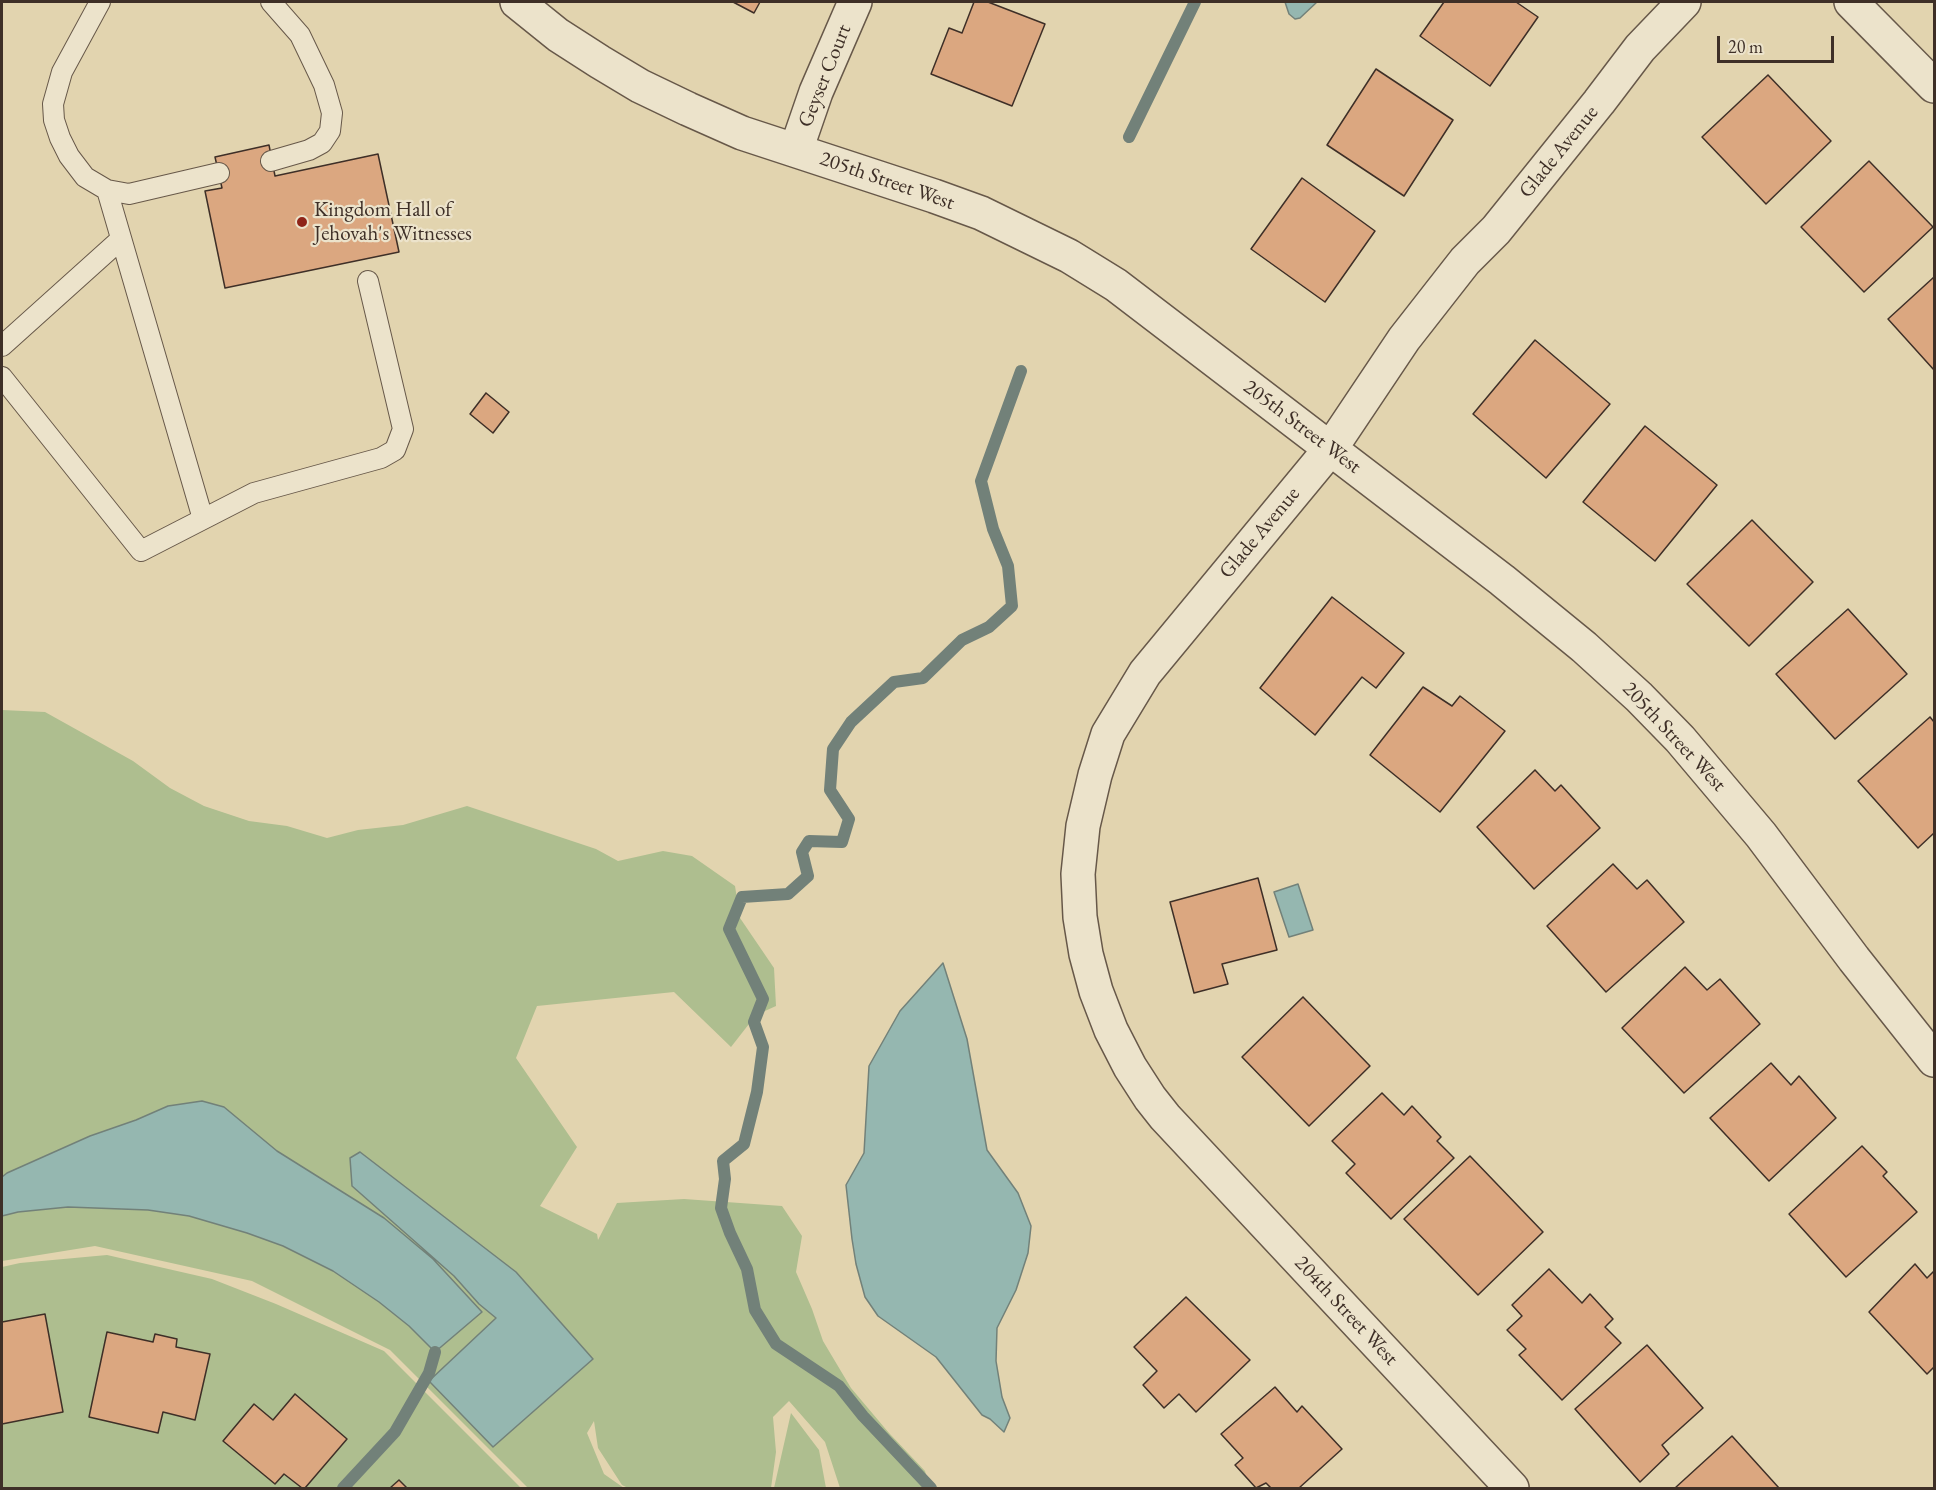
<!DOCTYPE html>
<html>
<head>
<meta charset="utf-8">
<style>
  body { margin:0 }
  #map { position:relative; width:1936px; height:1490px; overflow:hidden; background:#e2d4af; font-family:"EB Garamond",serif }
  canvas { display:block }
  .frame { position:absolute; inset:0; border:3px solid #3e2f27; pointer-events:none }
  .scale { position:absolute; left:1717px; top:36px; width:117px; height:27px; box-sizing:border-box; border:3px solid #3e2f27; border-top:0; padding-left:8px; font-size:18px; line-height:21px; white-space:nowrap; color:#3e2f27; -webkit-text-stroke:4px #ece3cb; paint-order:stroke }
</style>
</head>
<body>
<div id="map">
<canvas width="1936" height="1490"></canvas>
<div class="frame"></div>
<div class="scale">20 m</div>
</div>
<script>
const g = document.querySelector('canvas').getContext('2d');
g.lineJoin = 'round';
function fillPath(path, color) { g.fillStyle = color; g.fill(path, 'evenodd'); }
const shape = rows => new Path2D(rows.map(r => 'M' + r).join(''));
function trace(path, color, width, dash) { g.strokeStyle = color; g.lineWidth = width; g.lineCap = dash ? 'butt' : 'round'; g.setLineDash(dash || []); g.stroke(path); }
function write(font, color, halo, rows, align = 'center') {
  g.font = font + ' "EB Garamond",serif'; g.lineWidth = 4.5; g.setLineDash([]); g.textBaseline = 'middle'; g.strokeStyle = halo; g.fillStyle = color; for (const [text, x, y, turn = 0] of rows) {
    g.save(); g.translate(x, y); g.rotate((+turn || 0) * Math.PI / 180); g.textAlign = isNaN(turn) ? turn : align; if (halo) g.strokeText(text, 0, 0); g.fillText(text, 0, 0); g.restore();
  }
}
fillPath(shape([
  [2,710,45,712,133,761,170,788,204,806,249,821,287,826,327,838,358,830,403,825,467,806,596,849,618,861,663,851,692,856,735,886,740,918,774,968,776,1006,756,1015,731,1047,674,992,537,1006,516,1058,577,1147,540,1206,597,1234,598,1240,617,1203,684,1199,782,1206,802,1236,796,1272,812,1309,823,1341,851,1388,889,1433,925,1471,930,1488,840,1488,825,1442,789,1401,773,1417,776,1452,771,1488,628,1488,622,1485,598,1448,594,1421,587,1433,604,1474,624,1488,528,1488,390,1350,252,1281,95,1246,2,1261],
  [107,1255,212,1279,276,1304,384,1351,521,1488,2,1488,2,1267,20,1263],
  [791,1413,819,1450,826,1488,774,1488]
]), '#aebe8f');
const water = shape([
  [1285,2,1317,2,1300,18,1295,19,1289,14,1285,2],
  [1298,884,1313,930,1289,937,1274,892,1298,884],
  [943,963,967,1039,987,1150,1018,1193,1031,1226,1028,1253,1016,1290,997,1328,996,1361,1002,1397,1010,1418,1004,1432,990,1419,982,1415,936,1357,878,1316,865,1297,856,1264,852,1239,846,1185,864,1153,869,1066,900,1011,943,963],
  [202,1101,224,1107,277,1151,384,1218,433,1259,482,1312,435,1352,409,1326,379,1302,333,1271,283,1246,247,1233,189,1216,148,1210,68,1207,18,1212,2,1216,2,1177,7,1173,90,1136,136,1120,168,1106,202,1101],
  [360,1152,516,1272,593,1359,493,1447,429,1381,496,1318,479,1304,454,1276,352,1186,350,1158,360,1152]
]);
fillPath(water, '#95b7b0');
trace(water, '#728179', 1.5);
trace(shape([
  [1129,137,1195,2],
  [343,1488,395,1432,429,1373,435,1352],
  [931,1488,863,1416,839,1386,776,1344,755,1310,747,1269,730,1233,721,1208,725,1179,723,1161,744,1144,757,1092,763,1047,754,1022,763,999,729,929,742,897,788,894,808,876,802,852,809,841,842,842,849,819,830,790,833,749,851,722,894,682,923,678,962,640,989,627,1012,606,1008,566,993,529,981,481,1021,371]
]), '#728179', 12);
const building = shape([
  [733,2,760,2,754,13,733,2],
  [974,2,988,2,1045,24,1012,106,931,74,949,28,962,33,974,2],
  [1444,2,1516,2,1538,17,1490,86,1420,36,1444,2],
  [1376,69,1453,120,1404,196,1327,145,1376,69],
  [1768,75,1831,141,1766,204,1702,137,1768,75],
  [269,145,275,176,378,154,399,252,225,288,205,191,222,188,215,157,269,145],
  [1869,161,1933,227,1864,292,1801,227,1869,161],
  [1302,178,1375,231,1325,302,1251,249,1302,178],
  [1934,277,1934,370,1888,319,1934,277],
  [1535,340,1610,404,1546,478,1473,414,1535,340],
  [486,393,509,412,493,433,470,414,486,393],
  [1645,426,1717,485,1655,561,1583,502,1645,426],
  [1752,520,1813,582,1749,646,1687,584,1752,520],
  [1332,597,1404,653,1376,688,1362,677,1315,735,1260,688,1332,597],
  [1848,609,1907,674,1835,739,1776,674,1848,609],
  [1423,687,1452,706,1460,696,1505,731,1440,812,1370,755,1423,687],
  [1930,717,1934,722,1934,833,1918,848,1858,781,1930,717],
  [1535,770,1555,791,1561,785,1600,828,1534,889,1477,827,1535,770],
  [1613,864,1637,889,1647,880,1684,922,1606,992,1547,926,1613,864],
  [1258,878,1277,950,1222,964,1228,984,1194,993,1170,902,1258,878],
  [1685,967,1707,990,1720,979,1760,1024,1684,1093,1622,1028,1685,967],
  [1303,997,1370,1066,1309,1126,1242,1057,1303,997],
  [1771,1063,1791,1085,1799,1076,1836,1118,1769,1181,1710,1118,1771,1063],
  [1382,1093,1404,1115,1412,1106,1441,1137,1437,1141,1454,1158,1391,1219,1346,1173,1355,1164,1332,1141,1382,1093],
  [1862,1146,1887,1172,1883,1176,1917,1212,1846,1277,1789,1214,1862,1146],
  [1470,1156,1543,1232,1478,1295,1404,1219,1470,1156],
  [1915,1264,1927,1278,1934,1271,1934,1367,1927,1374,1869,1312,1915,1264],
  [1549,1269,1582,1303,1590,1294,1613,1319,1605,1327,1621,1343,1562,1400,1519,1355,1526,1349,1507,1330,1522,1316,1512,1305,1549,1269],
  [1186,1297,1250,1360,1196,1412,1179,1394,1164,1408,1143,1385,1157,1371,1134,1347,1186,1297],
  [45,1314,63,1412,2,1424,2,1322,45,1314],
  [107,1332,153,1342,155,1334,177,1339,176,1347,210,1354,195,1420,163,1412,158,1433,89,1417,107,1332],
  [1647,1345,1703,1408,1662,1445,1669,1454,1640,1482,1575,1409,1647,1345],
  [1275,1387,1297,1412,1302,1406,1342,1449,1299,1488,1271,1488,1266,1483,1256,1488,1235,1465,1243,1458,1221,1434,1275,1387],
  [295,1394,347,1439,305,1488,302,1488,284,1474,275,1484,223,1441,254,1404,273,1420,295,1394],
  [1732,1436,1779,1488,1675,1488,1732,1436],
  [399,1480,407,1488,390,1488,399,1480]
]);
fillPath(building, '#dba780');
trace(building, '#3e2f27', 1.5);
const lane = shape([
  [100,2,62,72,53,104,54,120,60,138,69,156,85,177,107,190,129,194,219,173],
  [271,161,309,150,322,143,330,131,332,113,324,85,300,35,271,2],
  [107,190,203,519],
  [2,346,121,239],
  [2,377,141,551,254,493,381,458,395,450,403,429,368,281]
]);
const street = shape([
  [517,2,558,35,600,62,640,86,688,109,742,133,934,196,981,213,1069,256,1116,285,1502,580,1584,647,1639,697,1680,739,1761,835,1854,959,1934,1060],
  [1851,2,1934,86],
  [796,150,816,92,855,2],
  [1512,1488,1165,1117,1150,1098,1130,1067,1111,1030,1096,991,1086,954,1080,917,1078,874,1083,826,1095,775,1108,734,1145,673,1331,448,1404,339,1465,261,1496,230,1599,102,1640,48,1684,2]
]);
trace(lane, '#675849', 22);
trace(street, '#675849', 36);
trace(lane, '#ece3cb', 20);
trace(street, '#ece3cb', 33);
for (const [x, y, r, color] of [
  [302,222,6,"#8f2418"]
]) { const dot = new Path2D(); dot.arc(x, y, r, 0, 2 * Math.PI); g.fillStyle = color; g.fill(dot); trace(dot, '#ece3cb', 2); }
write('21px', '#3e2f27', '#ece3cb', [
  ["Geyser Court",825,76,-68],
  ["Glade Avenue",1559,152,-51],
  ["205th Street West",887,181,19],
  ["205th Street West",1302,427,37],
  ["Glade Avenue",1260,533,-50],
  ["205th Street West",1674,737,47],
  ["204th Street West",1346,1311,47]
]);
write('21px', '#3e2f27', '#ece3cb', [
  ["Kingdom Hall of",314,210],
  ["Jehovah's Witnesses",314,234]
], 'left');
</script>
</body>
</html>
